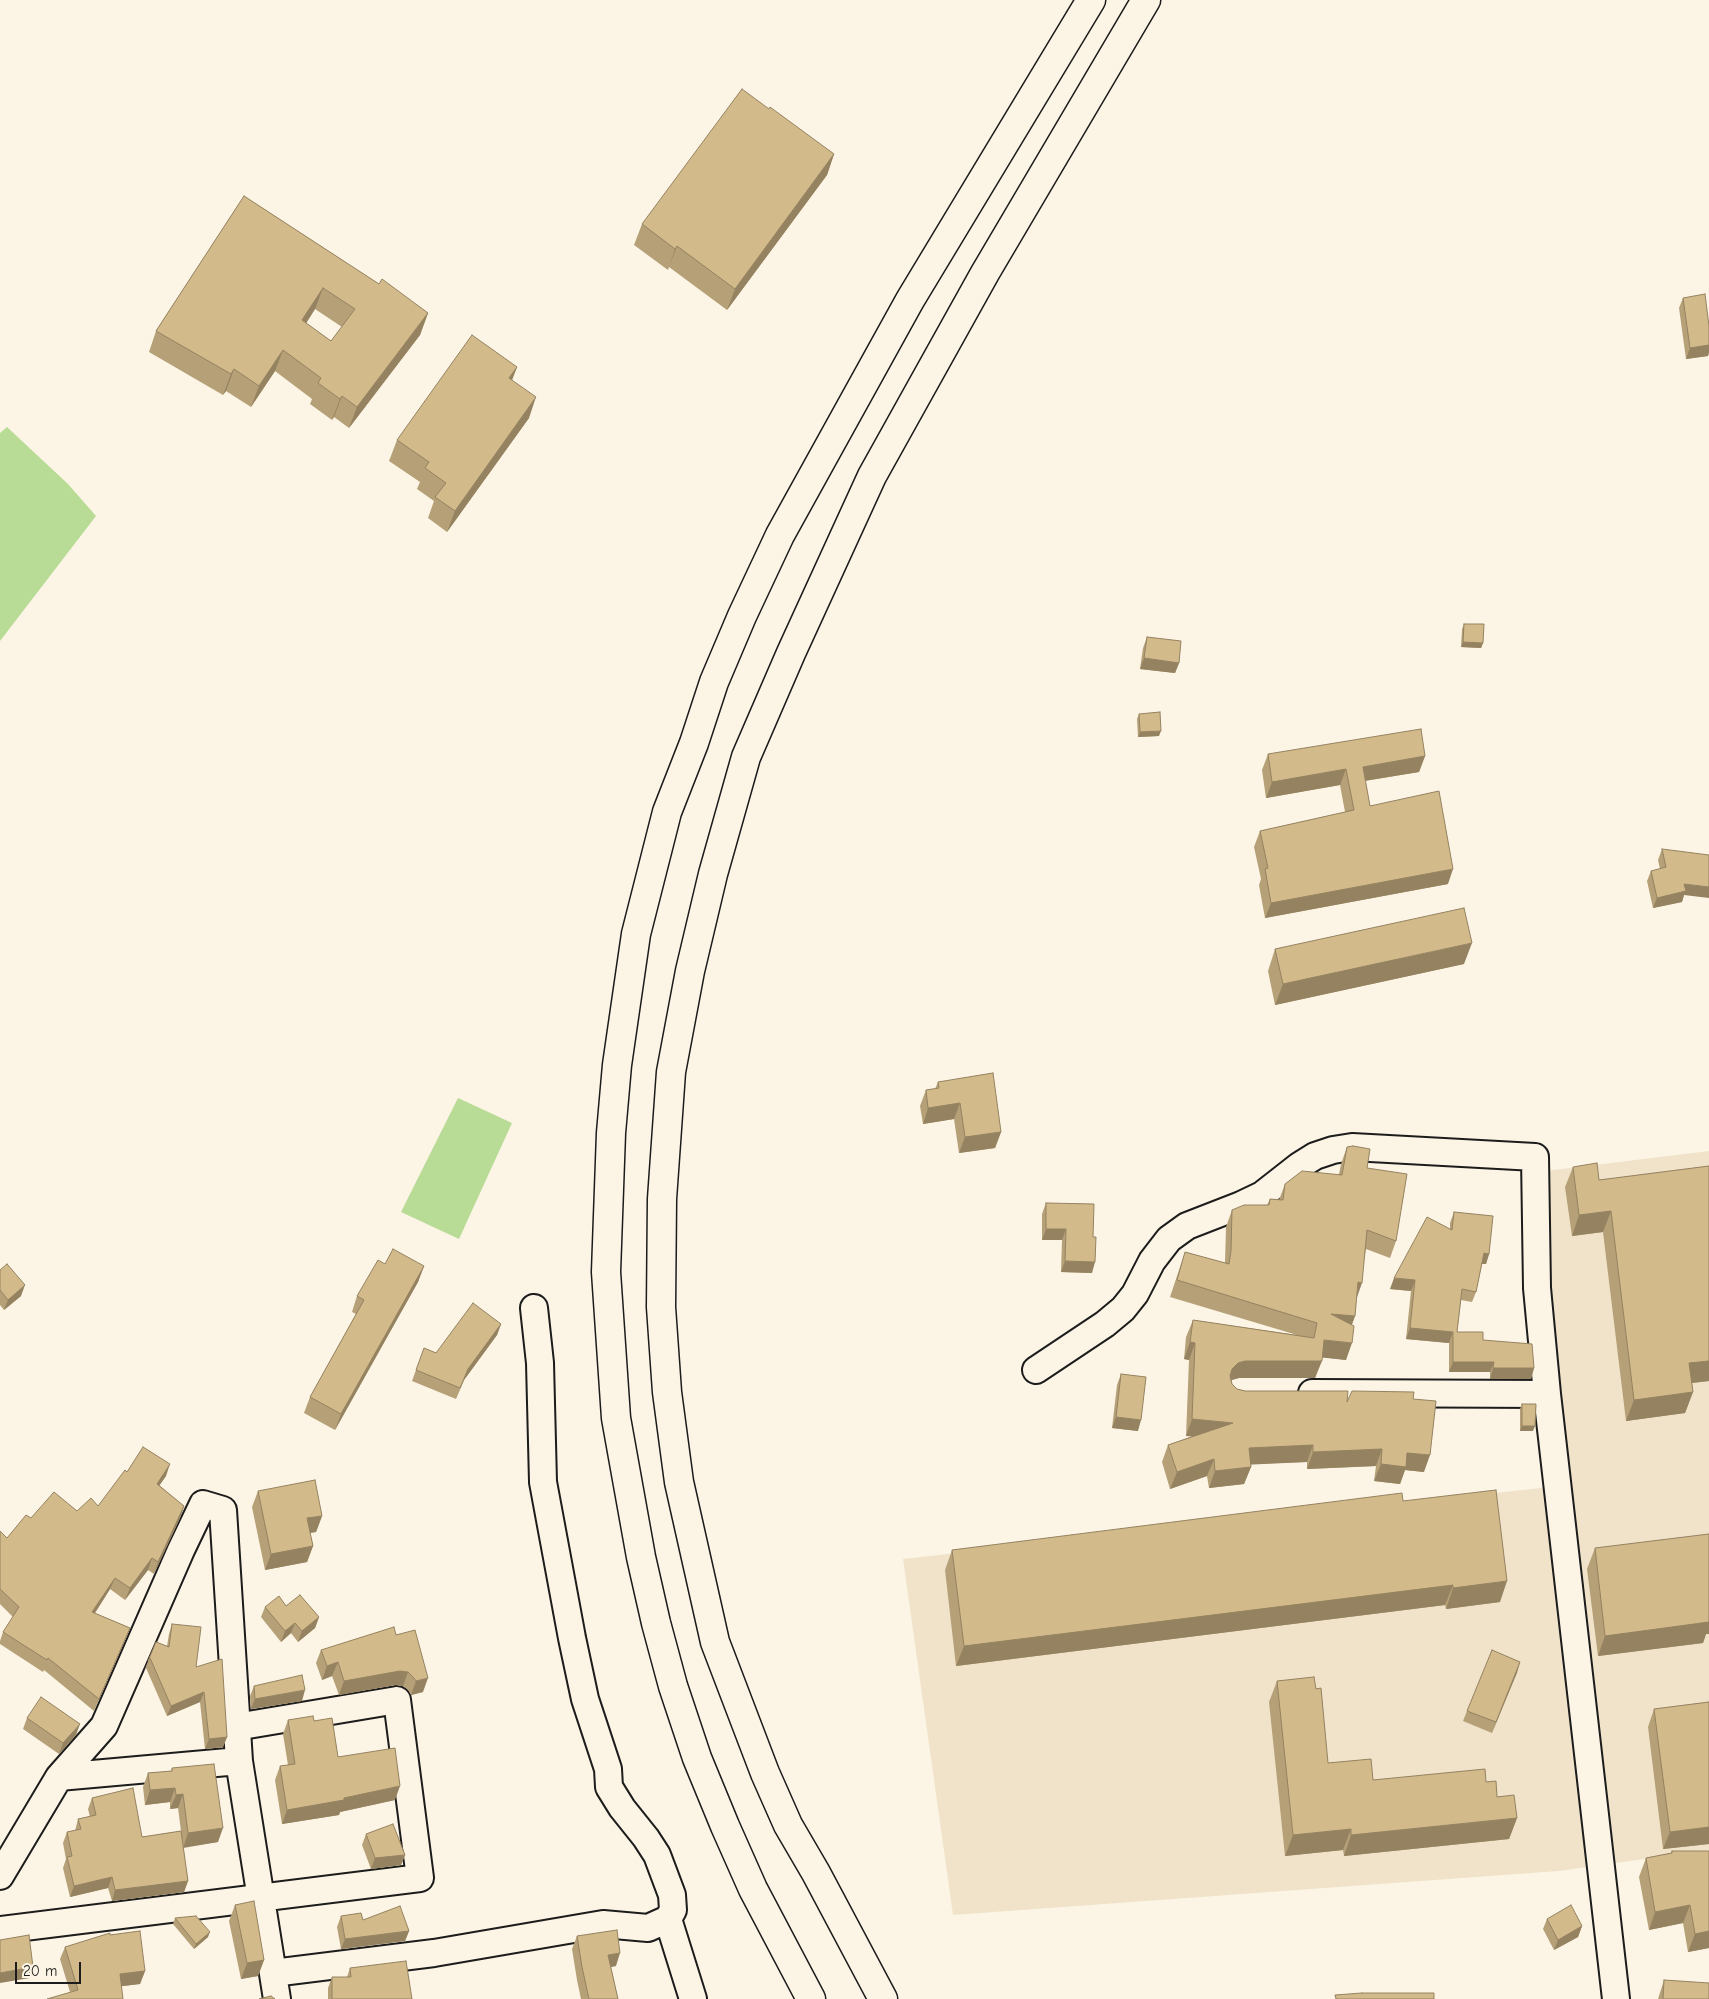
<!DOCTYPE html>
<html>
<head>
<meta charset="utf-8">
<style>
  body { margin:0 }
  #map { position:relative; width:1709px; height:1999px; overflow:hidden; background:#fcf5e5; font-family:"Comic Neue",sans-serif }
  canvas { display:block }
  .scale { position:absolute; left:15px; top:1962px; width:66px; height:22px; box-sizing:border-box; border:2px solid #1c1c1c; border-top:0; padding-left:6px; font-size:15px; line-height:18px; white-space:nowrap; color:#1c1c1c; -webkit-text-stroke:4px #fcf5e5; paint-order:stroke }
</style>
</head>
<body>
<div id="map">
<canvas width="1709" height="1999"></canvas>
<div class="scale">20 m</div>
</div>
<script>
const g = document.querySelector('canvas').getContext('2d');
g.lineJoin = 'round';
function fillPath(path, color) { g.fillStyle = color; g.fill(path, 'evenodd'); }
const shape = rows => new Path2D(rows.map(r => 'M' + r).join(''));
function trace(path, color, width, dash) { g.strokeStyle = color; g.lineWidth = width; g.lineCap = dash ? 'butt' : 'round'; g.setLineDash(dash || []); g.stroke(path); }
fillPath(shape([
  [1709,1151,1709,1850,1559,1871,953,1915,903,1559,1567,1485,1529,1173]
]), '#f0e3ca');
fillPath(shape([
  [7,427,68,484,96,516,0,641,0,433],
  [458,1098,512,1123,459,1239,401,1212]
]), '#b8db95');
const minor = shape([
  [1036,1370,1105,1324,1123,1309,1135,1294,1152,1261,1169,1239,1187,1226,1241,1205,1262,1195,1299,1166,1315,1156,1333,1150,1352,1147,1535,1157,1537,1288,1547,1394,1616,1999],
  [1312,1393,1547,1394],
  [59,1777,239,1761],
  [0,1876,59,1777,104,1726,181,1550,203,1504,223,1510,239,1761,277,1999],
  [668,1919,693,1999],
  [0,1930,420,1878,397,1700,236,1727],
  [273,1973,434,1953,603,1924,648,1928,668,1919,673,1910,672,1895,657,1855,646,1838,622,1808,609,1787,608,1769,585,1699,572,1638,543,1482,540,1363,534,1308]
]);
const highway = shape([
  [811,1999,753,1889,725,1826,697,1758,673,1686,656,1623,641,1557,616,1418,606,1272,611,1133,617,1065,636,934,667,812,694,743,714,682,742,616,780,535,910,300,1091,0],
  [883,1999,816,1873,788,1825,765,1773,715,1642,679,1482,667,1392,661,1307,662,1199,671,1072,690,971,713,874,746,757,791,653,872,476,985,273,1146,0]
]);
trace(minor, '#1c1c1c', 30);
trace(highway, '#1c1c1c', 31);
trace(minor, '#fcf5e5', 26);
trace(highway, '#fcf5e5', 28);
fillPath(shape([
  [769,109,834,154,827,175,727,310,669,267,668,270,634,245,642,224],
  [244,196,379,284,428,313,420,335,349,428,334,417,332,420,310,404,312,399,275,371,251,407,226,391,223,395,149,352,156,331],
  [315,309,342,327,331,341,306,323],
  [1683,298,1709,326,1709,352,1708,356,1686,359,1679,308],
  [517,367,512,380,529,418,447,532,428,518,434,501,417,489,420,482,389,461,397,440],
  [1464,624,1483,643,1481,648,1461,647,1462,629],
  [1147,637,1179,663,1175,673,1140,669,1143,648],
  [1139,714,1159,736,1138,737,1137,719],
  [1268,754,1425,756,1419,772,1365,781,1370,806,1448,884,1265,918,1259,885,1261,879,1254,847,1260,831,1345,812,1340,785,1266,798,1262,770],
  [1662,849,1684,895,1682,902,1653,908,1647,881,1651,871,1660,869,1658,860],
  [1275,949,1464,964,1275,1005,1268,971],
  [938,1082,1001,1132,995,1148,959,1153,954,1119,923,1124,920,1106,926,1090,935,1089],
  [1347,1147,1367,1168,1396,1241,1390,1258,1366,1249,1356,1299,1355,1316,1352,1324,1346,1360,1322,1357,1315,1378,1239,1378,1231,1380,1232,1384,1237,1389,1245,1391,1347,1402,1413,1399,1424,1472,1405,1470,1400,1484,1374,1481,1376,1466,1307,1469,1307,1462,1250,1464,1251,1467,1244,1484,1209,1488,1207,1476,1170,1489,1162,1462,1168,1445,1193,1436,1186,1436,1189,1360,1184,1359,1186,1337,1193,1320,1297,1335,1170,1297,1185,1252,1225,1263,1226,1227,1232,1210,1267,1205,1270,1199,1279,1200,1285,1184,1339,1174,1341,1164],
  [1709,1166,1709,1381,1692,1383,1693,1392,1685,1413,1626,1421,1603,1232,1572,1236,1565,1187,1573,1167,1599,1180],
  [1046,1203,1093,1237,1092,1273,1061,1272,1062,1240,1042,1240,1042,1214],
  [1454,1212,1489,1254,1486,1264,1482,1264,1476,1292,1472,1302,1461,1300,1457,1332,1483,1340,1534,1368,1531,1379,1490,1379,1490,1372,1449,1372,1449,1343,1406,1339,1411,1291,1390,1289,1450,1229,1450,1223],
  [385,1264,424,1266,418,1282,335,1430,304,1413,310,1397,356,1314,352,1312,357,1296],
  [0,1270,21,1296,4,1310,0,1305],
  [501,1324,497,1335,464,1380,456,1399,412,1381,424,1348,436,1353],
  [1121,1374,1138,1431,1112,1428,1117,1385],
  [1522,1404,1533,1431,1520,1431,1520,1409],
  [127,1472,166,1476,159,1485,184,1506,180,1518,154,1574,148,1570,125,1600,110,1589,95,1613,130,1628,125,1640,94,1711,44,1670,43,1672,0,1644,0,1641,3,1632,13,1617,0,1604,0,1531,7,1538,31,1518,77,1511,98,1506],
  [258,1491,322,1516,316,1532,310,1533,313,1546,307,1562,265,1570,252,1507],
  [1403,1501,1500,1602,1446,1609,1445,1605,956,1666,945,1570,952,1550],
  [1595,1548,1706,1634,1703,1643,1598,1656,1587,1569],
  [286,1606,319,1617,315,1628,298,1642,291,1633,281,1642,261,1617,265,1607],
  [172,1624,196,1667,227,1737,223,1747,205,1749,200,1702,167,1716,146,1668,144,1671,156,1642,167,1646,169,1634],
  [396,1635,423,1692,411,1695,408,1690,403,1686,395,1685,339,1695,332,1676,322,1680,316,1663,321,1650],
  [1520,1662,1492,1733,1463,1721,1467,1711],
  [1277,1681,1328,1763,1373,1780,1486,1782,1497,1797,1517,1818,1509,1839,1344,1856,1343,1850,1285,1856,1269,1702],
  [254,1686,302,1701,251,1709,250,1696],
  [1709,1702,1709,1844,1663,1849,1648,1727,1654,1709],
  [27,1718,76,1735,59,1754,23,1729],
  [288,1720,314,1721,338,1757,395,1800,340,1812,339,1815,282,1824,275,1780,280,1766,288,1765,283,1734],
  [172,1768,218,1842,183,1847,188,1881,184,1892,112,1901,108,1888,70,1897,63,1868,66,1859,63,1843,67,1832,75,1831,78,1819,90,1817,88,1809,92,1798,142,1837,181,1831,178,1808,170,1809,170,1802,145,1805,143,1787,148,1773,171,1771],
  [366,1834,405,1855,401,1865,371,1869,362,1845],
  [1672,1851,1709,1851,1709,1948,1688,1952,1683,1923,1649,1930,1639,1877,1646,1858,1671,1853],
  [235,1905,264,1960,258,1976,241,1979,229,1921],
  [341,1916,409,1931,405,1941,341,1949,337,1927],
  [175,1918,208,1937,194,1949,173,1924],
  [1547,1919,1582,1926,1578,1937,1554,1950,1543,1929],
  [110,1935,145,1971,140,1984,70,1992,60,1959,65,1947],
  [577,1936,616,1966,611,1967,618,1999,581,1999,577,1980,572,1949],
  [350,1968,412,1999,328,1999,328,1988,332,1977,347,1977],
  [1664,1980,1709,1999,1658,1999]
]), '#b5a077');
fillPath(shape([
  [834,154,827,175,727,310,735,289],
  [677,246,669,267,668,270,675,249],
  [323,288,315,309,295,341,302,320],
  [428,313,420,335,349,428,357,407],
  [1709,345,1709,352,1708,356,1686,359,1690,348],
  [283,350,275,371,251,407,259,386],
  [517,367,509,388,509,378],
  [234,369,226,391,223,395,231,374],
  [342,396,334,417,332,420,340,399],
  [536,397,529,418,447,532,455,511],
  [1463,642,1483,643,1481,648,1461,647],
  [1144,658,1179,663,1175,673,1140,669],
  [1161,731,1159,736,1138,737,1140,732],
  [1425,756,1419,772,1357,782,1363,767],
  [1346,769,1340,785,1266,798,1272,782],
  [1453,869,1448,884,1265,918,1271,903],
  [1684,884,1709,887,1709,898,1684,895,1682,902,1653,908,1657,898],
  [1472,943,1464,964,1275,1005,1283,984],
  [960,1103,954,1119,923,1124,928,1108],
  [1001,1132,995,1148,959,1153,965,1137],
  [1611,1211,1603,1232,1572,1236,1579,1215],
  [1046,1229,1066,1229,1062,1240,1042,1240],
  [1484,1253,1489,1254,1486,1264,1480,1264],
  [1065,1261,1095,1262,1092,1273,1061,1272],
  [424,1266,418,1282,335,1430,341,1414],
  [1394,1278,1415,1280,1411,1291,1390,1289],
  [1358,1282,1362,1283,1356,1300],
  [25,1285,21,1296,4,1310,8,1300],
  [1331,1314,1355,1316,1349,1333],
  [501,1324,497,1335,464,1380,456,1399,468,1369],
  [1410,1328,1453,1332,1449,1343,1406,1339],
  [1324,1340,1352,1343,1346,1360,1317,1357],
  [1190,1342,1195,1343,1189,1360,1184,1359],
  [1245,1361,1322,1361,1315,1378,1239,1378,1232,1380,1226,1386,1232,1369,1238,1363],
  [1709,1361,1709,1381,1682,1384,1689,1363],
  [1453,1362,1494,1362,1490,1372,1449,1372],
  [1493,1368,1534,1368,1531,1379,1490,1379],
  [1693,1392,1685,1413,1626,1421,1634,1400],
  [1116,1417,1141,1420,1138,1431,1112,1428],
  [1192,1419,1233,1423,1227,1440,1186,1436],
  [1522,1426,1535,1426,1533,1431,1520,1431],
  [1313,1445,1307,1462,1242,1465,1249,1448],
  [1382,1449,1376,1466,1307,1469,1313,1452],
  [1407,1453,1430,1455,1424,1472,1405,1470,1400,1484,1374,1481,1381,1464],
  [1214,1459,1207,1476,1170,1489,1177,1472],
  [170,1464,166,1476,153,1495,157,1484],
  [1251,1467,1244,1484,1209,1488,1215,1471],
  [184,1506,180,1518,154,1574,158,1562],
  [322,1516,316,1532,301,1534,307,1518],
  [313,1546,307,1562,265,1570,271,1554],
  [152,1558,148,1570,125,1600,130,1588],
  [115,1578,110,1589,88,1624,92,1612],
  [1507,1581,1500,1602,1446,1609,1453,1588],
  [1453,1585,1445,1605,956,1666,964,1646],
  [1709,1614,1709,1634,1706,1634,1703,1643,1598,1656,1605,1636],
  [319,1617,315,1628,298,1642,302,1631],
  [295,1623,291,1633,281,1642,285,1631],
  [130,1628,125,1640,94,1711,99,1699],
  [338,1662,332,1676,322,1680,327,1666],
  [1520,1662,1517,1673,1492,1733,1496,1722],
  [400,1671,408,1672,403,1686,395,1685,339,1695,344,1681],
  [428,1678,423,1692,411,1695,416,1681],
  [305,1690,302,1701,251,1709,255,1699],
  [204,1692,200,1702,167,1716,171,1706],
  [80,1724,76,1735,59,1754,63,1743],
  [227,1737,223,1747,205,1749,209,1739],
  [400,1786,395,1800,340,1812,339,1815,282,1824,287,1810],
  [175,1788,170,1802,145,1805,150,1790],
  [183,1794,178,1808,170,1809,176,1795],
  [1517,1818,1509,1839,1344,1856,1351,1835],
  [1709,1827,1709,1844,1663,1849,1670,1832],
  [223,1828,218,1842,183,1848,188,1833],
  [1351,1829,1343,1850,1285,1856,1293,1835],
  [405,1855,401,1865,371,1869,375,1858],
  [112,1877,108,1888,70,1897,74,1886],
  [188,1881,184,1892,112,1901,115,1890],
  [1690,1905,1683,1923,1649,1930,1655,1912],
  [1582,1926,1578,1937,1554,1950,1558,1940],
  [409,1931,405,1941,341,1949,345,1939],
  [1709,1931,1709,1948,1688,1952,1695,1934],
  [210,1932,208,1937,194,1949,196,1944],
  [620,1953,616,1966,603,1968,608,1955],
  [264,1960,258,1976,241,1979,247,1963],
  [33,1967,30,1978,0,1983,0,1973],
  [145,1971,140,1984,115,1987,120,1974]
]), '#948261');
const building = shape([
  [742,89,769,109,770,107,834,154,735,289,677,246,675,249,642,224,742,89],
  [244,196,379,284,382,279,428,313,357,407,342,396,340,399,318,383,321,378,283,350,259,386,234,369,231,374,156,331,244,196],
  [323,288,355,309,331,341,302,320,323,288],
  [1705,294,1709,326,1709,345,1690,348,1683,298,1705,294],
  [472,335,517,367,509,378,536,397,455,511,435,497,446,483,425,468,429,462,397,440,472,335],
  [1464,624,1484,624,1483,643,1463,642,1464,624],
  [1147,637,1181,641,1179,663,1144,658,1147,637],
  [1160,712,1161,731,1140,732,1139,714,1160,712],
  [1421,729,1425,756,1363,767,1370,806,1439,791,1453,869,1271,903,1265,869,1268,868,1260,831,1354,810,1346,769,1272,782,1268,754,1421,729],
  [1662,849,1709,855,1709,887,1684,884,1686,891,1657,898,1651,871,1666,867,1662,849],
  [1464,908,1472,943,1283,984,1275,949,1464,908],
  [993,1073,1001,1132,965,1137,960,1103,928,1108,926,1090,939,1088,938,1082,993,1073],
  [1353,1146,1370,1149,1367,1168,1407,1174,1396,1241,1367,1230,1362,1283,1358,1282,1355,1316,1331,1314,1354,1326,1352,1343,1324,1340,1322,1361,1245,1361,1238,1363,1232,1369,1230,1376,1232,1384,1237,1389,1245,1391,1348,1391,1347,1402,1352,1391,1414,1392,1413,1399,1436,1401,1430,1455,1407,1453,1406,1467,1381,1464,1382,1449,1313,1452,1313,1445,1249,1448,1251,1467,1215,1471,1214,1459,1177,1472,1168,1445,1233,1423,1192,1419,1195,1343,1190,1342,1193,1320,1314,1338,1317,1323,1177,1280,1185,1252,1229,1264,1231,1251,1232,1210,1244,1205,1269,1205,1270,1199,1283,1200,1285,1184,1302,1171,1342,1175,1347,1147,1353,1146],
  [1597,1163,1599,1180,1709,1166,1709,1361,1689,1363,1693,1392,1634,1400,1611,1211,1579,1215,1573,1167,1597,1163],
  [1046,1203,1094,1204,1093,1237,1096,1237,1095,1262,1065,1261,1066,1229,1046,1229,1046,1203],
  [1454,1212,1493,1216,1489,1254,1484,1253,1476,1292,1462,1289,1457,1332,1483,1332,1483,1340,1532,1344,1534,1368,1493,1368,1494,1362,1453,1362,1453,1332,1410,1328,1415,1280,1394,1278,1427,1217,1452,1230,1454,1212],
  [393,1249,424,1266,341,1414,310,1397,364,1300,357,1296,378,1260,385,1264,393,1249],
  [7,1264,25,1285,8,1300,0,1290,0,1270,7,1264],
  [473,1303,501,1324,468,1369,460,1388,416,1370,424,1348,436,1353,473,1303],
  [1121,1374,1146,1377,1141,1420,1116,1417,1121,1374],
  [1522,1404,1536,1404,1535,1426,1522,1426,1522,1404],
  [143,1447,170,1464,157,1484,184,1506,158,1562,152,1558,130,1588,115,1578,92,1612,130,1628,99,1699,48,1658,47,1660,3,1632,19,1607,0,1589,0,1531,7,1538,26,1515,31,1518,54,1492,77,1511,91,1498,98,1506,125,1470,127,1472,143,1447],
  [315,1480,322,1516,307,1518,313,1546,271,1554,258,1491,315,1480],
  [1496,1490,1507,1581,1453,1588,1453,1585,964,1646,952,1550,1402,1493,1403,1501,1496,1490],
  [1709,1534,1709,1622,1605,1636,1595,1548,1709,1534],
  [300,1595,319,1617,302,1631,295,1623,285,1631,265,1607,279,1596,286,1606,300,1595],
  [172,1624,201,1627,196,1667,222,1659,227,1737,209,1739,204,1692,171,1706,150,1658,148,1661,156,1642,169,1647,172,1624],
  [394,1627,396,1635,415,1630,428,1678,416,1681,413,1677,408,1672,400,1671,344,1681,338,1662,327,1666,321,1650,394,1627],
  [1492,1650,1520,1662,1496,1722,1467,1711,1492,1650],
  [302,1675,305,1690,255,1699,254,1686,302,1675],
  [1314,1677,1316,1689,1321,1688,1328,1763,1371,1759,1373,1780,1485,1769,1486,1782,1496,1781,1497,1797,1514,1795,1517,1818,1351,1835,1351,1829,1293,1835,1277,1681,1314,1677],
  [41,1697,80,1724,63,1743,27,1718,41,1697],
  [1709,1702,1709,1827,1670,1832,1654,1709,1709,1702],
  [313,1716,314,1721,332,1718,338,1757,395,1748,400,1786,344,1798,344,1800,287,1810,280,1766,295,1764,288,1720,313,1716],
  [214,1764,223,1828,188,1833,183,1794,176,1795,175,1788,150,1790,148,1773,172,1771,172,1768,214,1764],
  [133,1788,142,1837,181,1831,188,1881,115,1890,112,1877,74,1886,67,1857,72,1856,67,1832,81,1829,78,1819,96,1815,92,1798,133,1788],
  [393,1824,405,1855,375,1858,366,1834,393,1824],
  [1672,1851,1709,1851,1709,1931,1695,1934,1690,1905,1655,1912,1646,1858,1672,1853,1672,1851],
  [254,1901,264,1960,247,1963,235,1905,254,1901],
  [1571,1905,1582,1926,1558,1940,1547,1919,1571,1905],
  [400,1906,409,1931,345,1939,341,1916,361,1913,363,1920,400,1906],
  [196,1916,210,1932,196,1944,175,1918,196,1916],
  [617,1930,620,1953,608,1955,618,1999,589,1999,582,1967,577,1936,617,1930],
  [140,1931,145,1971,120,1974,123,1999,47,1999,78,1990,65,1947,110,1933,110,1935,140,1931],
  [29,1935,33,1967,0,1973,0,1940,29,1935],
  [406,1961,412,1999,332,1999,332,1977,351,1977,350,1968,406,1961],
  [1664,1980,1709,1983,1709,1999,1663,1999,1664,1980],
  [1362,1993,1434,1993,1434,1999,1336,1999,1335,1995,1362,1993],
  [271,1996,275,1999,259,1999,271,1996]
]);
fillPath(building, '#d3ba8a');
trace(building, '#948261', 1);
</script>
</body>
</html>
